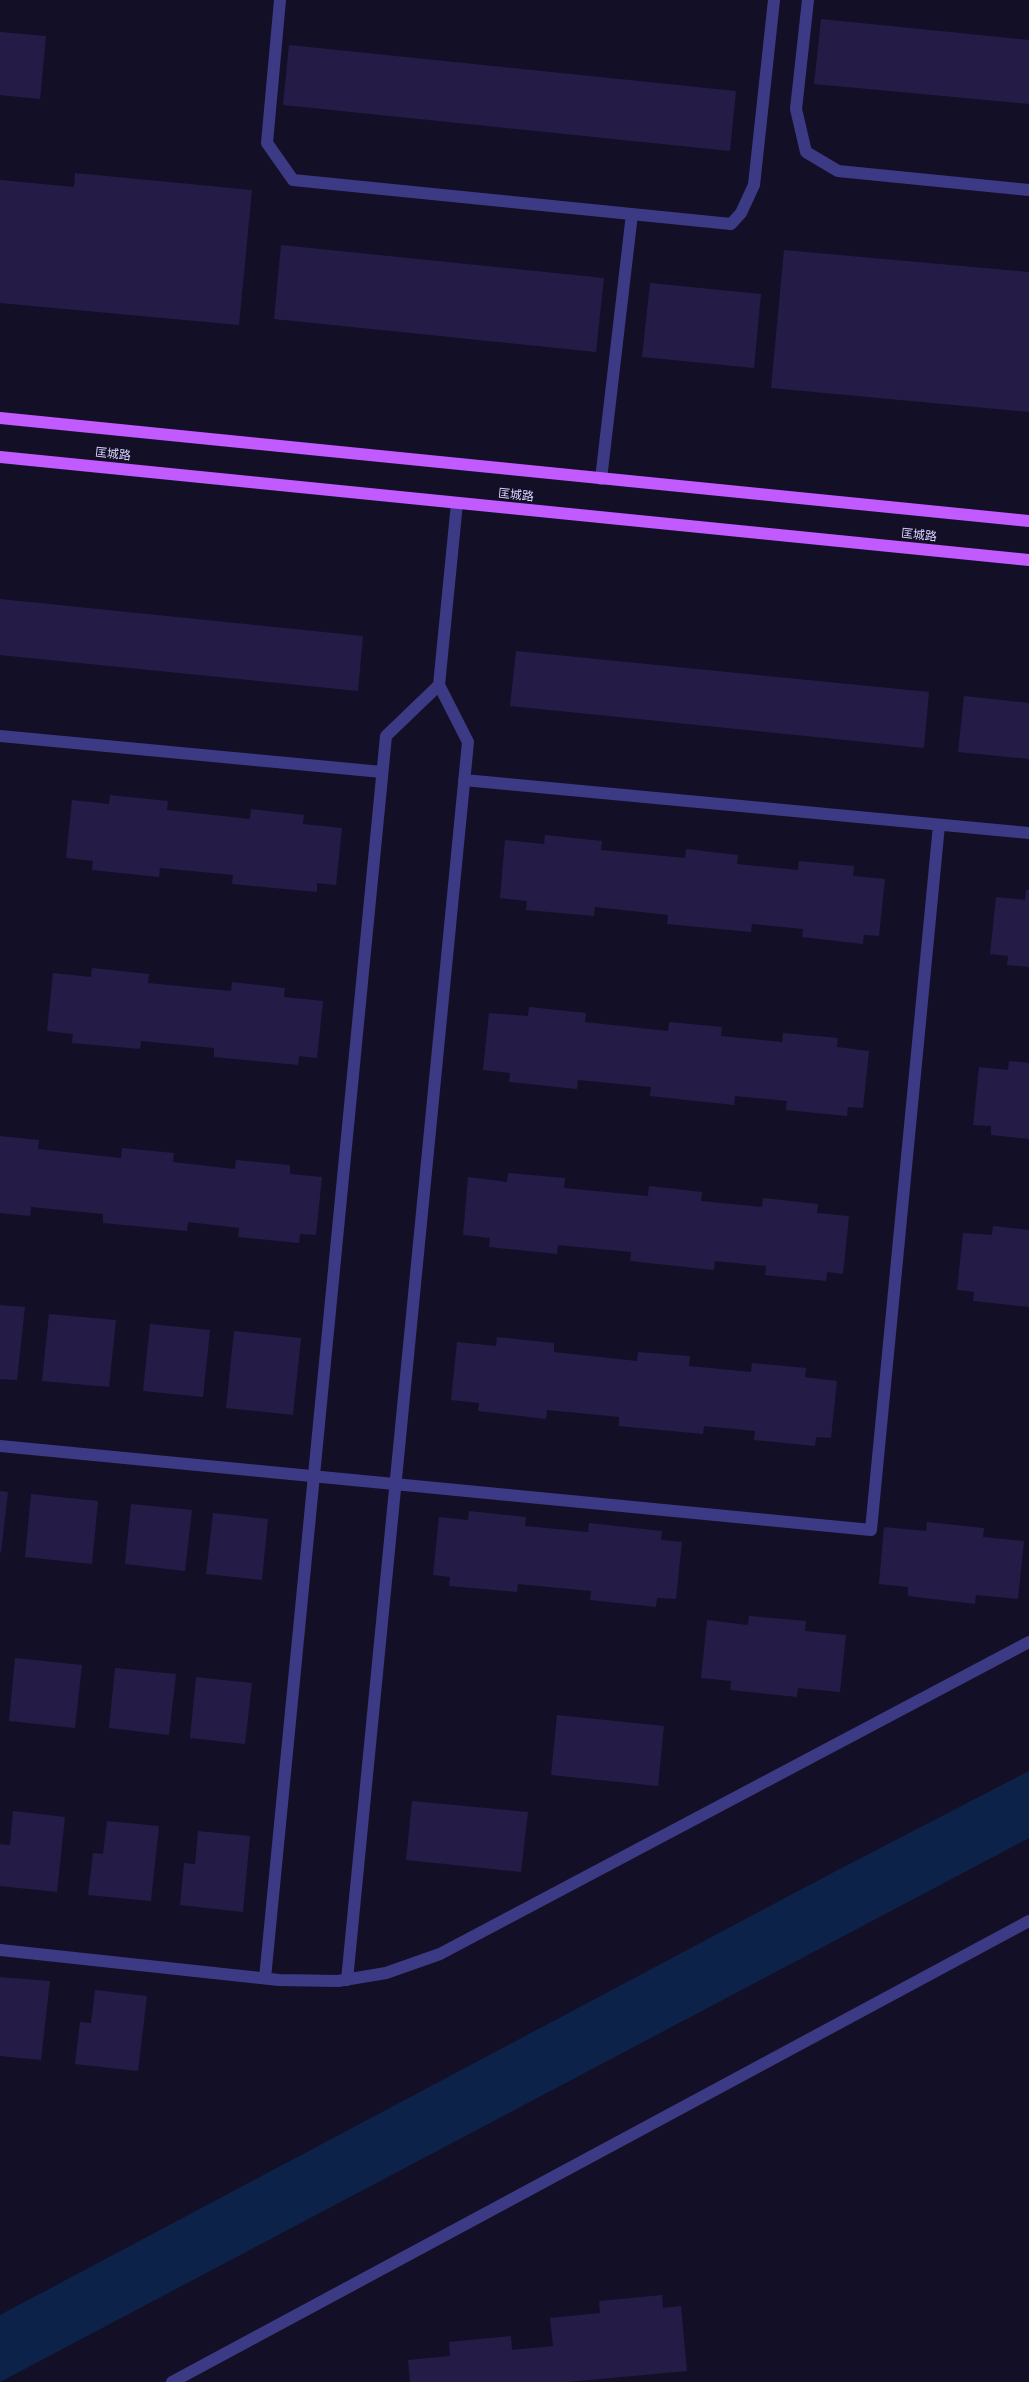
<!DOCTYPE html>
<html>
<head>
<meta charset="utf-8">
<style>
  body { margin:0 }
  canvas { display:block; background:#130f26 }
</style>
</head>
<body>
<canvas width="1029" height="2382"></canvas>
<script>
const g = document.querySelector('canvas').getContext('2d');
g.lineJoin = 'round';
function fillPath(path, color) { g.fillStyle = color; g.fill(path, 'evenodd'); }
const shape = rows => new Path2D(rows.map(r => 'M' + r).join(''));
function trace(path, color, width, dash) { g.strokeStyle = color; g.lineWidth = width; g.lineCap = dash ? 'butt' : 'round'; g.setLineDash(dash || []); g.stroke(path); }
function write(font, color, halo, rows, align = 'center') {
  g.font = font + ' Barlow,"Noto Sans SC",sans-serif'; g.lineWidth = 4; g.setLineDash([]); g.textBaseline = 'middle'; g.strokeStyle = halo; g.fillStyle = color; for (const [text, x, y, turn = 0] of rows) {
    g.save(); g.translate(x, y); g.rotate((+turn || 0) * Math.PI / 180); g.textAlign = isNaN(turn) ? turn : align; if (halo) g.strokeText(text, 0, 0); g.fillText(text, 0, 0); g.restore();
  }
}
fillPath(shape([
  [1029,1771,1029,1838,0,2382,0,2315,834,1872]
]), '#0c2248');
fillPath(shape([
  [821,19,1029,40,1029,104,814,84],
  [0,32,46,36,40,99,0,95],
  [289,45,736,91,730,151,283,105],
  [75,173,252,190,239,325,0,303,0,180,74,187],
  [281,245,604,278,596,352,274,319],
  [784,250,1029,272,1029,412,771,388],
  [650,283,761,294,754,368,642,357],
  [0,599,363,636,358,691,0,655],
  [516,651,929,692,924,748,510,706],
  [964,696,1029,703,1029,759,958,752],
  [110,795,168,801,167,810,250,819,251,809,304,815,303,824,342,828,336,885,317,883,317,892,232,884,233,875,160,868,159,877,92,870,93,861,66,858,72,800,109,804],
  [545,835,602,841,601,850,685,858,686,849,738,855,737,864,798,870,799,861,854,866,853,876,885,879,879,936,864,935,863,944,802,937,803,929,752,924,751,932,667,924,668,915,595,907,594,916,526,910,527,901,500,898,505,840,544,844],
  [1026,890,1029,890,1029,967,1007,965,1008,956,990,954,996,897,1025,900],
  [92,968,149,974,148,983,231,991,232,982,285,988,284,997,323,1001,317,1058,299,1056,298,1065,214,1057,214,1048,141,1041,140,1049,72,1043,73,1034,47,1031,53,973,91,977],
  [529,1007,586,1013,585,1022,668,1031,669,1022,722,1027,721,1036,782,1042,783,1033,838,1038,837,1047,869,1051,863,1108,848,1107,847,1116,786,1110,787,1101,735,1096,734,1105,650,1096,651,1087,578,1080,577,1089,509,1082,510,1073,483,1070,489,1013,528,1016],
  [1009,1061,1029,1063,1029,1139,991,1135,991,1126,973,1125,979,1067,1008,1070],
  [0,1136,39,1140,38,1149,121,1158,122,1148,174,1153,173,1162,235,1169,236,1160,290,1165,290,1174,322,1177,316,1235,300,1234,299,1243,238,1237,239,1228,188,1222,187,1231,103,1223,103,1214,31,1207,30,1216,0,1213],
  [508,1173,565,1178,564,1188,648,1196,649,1186,702,1192,701,1201,762,1207,763,1198,818,1204,817,1213,849,1216,843,1274,827,1272,826,1281,765,1275,766,1266,715,1261,714,1270,630,1261,631,1252,558,1245,557,1254,489,1247,490,1238,463,1235,468,1177,507,1182],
  [993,1226,1029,1230,1029,1307,973,1301,974,1292,957,1290,963,1233,992,1235],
  [0,1305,25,1307,17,1380,0,1379],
  [49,1314,116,1320,109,1387,42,1381],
  [150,1324,210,1330,203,1397,143,1391],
  [234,1331,301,1338,293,1415,226,1408],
  [497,1337,554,1343,554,1352,637,1361,638,1352,690,1356,689,1366,751,1372,752,1363,806,1368,805,1377,837,1381,831,1438,816,1437,815,1446,754,1440,755,1431,704,1426,703,1434,619,1426,619,1417,547,1410,546,1419,478,1411,479,1403,451,1400,457,1342,496,1346],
  [0,1491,8,1492,1,1553,0,1552],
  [31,1494,98,1501,92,1564,25,1557],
  [131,1504,192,1510,185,1571,125,1564],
  [469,1511,526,1517,525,1526,588,1532,589,1523,662,1531,661,1540,682,1542,676,1599,657,1598,656,1607,590,1600,591,1591,518,1584,517,1592,449,1586,450,1577,433,1575,439,1517,468,1520],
  [213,1513,268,1519,262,1580,206,1574],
  [927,1522,984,1528,983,1537,1024,1541,1018,1599,976,1595,975,1604,908,1596,908,1587,879,1584,884,1527,926,1531],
  [749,1616,806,1621,805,1631,846,1635,840,1692,798,1688,797,1697,730,1690,731,1681,701,1678,707,1620,748,1625],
  [15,1658,82,1665,75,1728,9,1721],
  [115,1668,176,1674,169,1735,109,1728],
  [196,1677,252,1683,245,1744,190,1738],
  [557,1715,664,1726,658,1786,551,1775],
  [412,1801,528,1812,521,1872,406,1860],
  [13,1811,65,1817,57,1892,0,1886,0,1844,10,1845],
  [107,1821,159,1826,151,1901,88,1895,93,1853,103,1854],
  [198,1831,250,1836,243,1912,180,1905,184,1863,195,1864],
  [0,1977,50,1981,41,2060,0,2056],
  [95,1990,147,1996,138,2071,75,2064,80,2022,91,2023],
  [662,2295,663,2308,681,2306,687,2371,568,2382,410,2382,408,2360,450,2356,449,2342,511,2336,512,2350,553,2346,550,2318,600,2313,599,2301]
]), '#241b47');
trace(shape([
  [280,0,267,143,293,180,731,224,741,213,754,185,774,0],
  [808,0,796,109,806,152,838,171,1029,190],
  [601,479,632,214],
  [0,736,382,772],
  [464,780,1029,833],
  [0,1446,871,1530,939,825],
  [0,1950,279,1980,338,1981,386,1973,440,1954,1029,1642],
  [265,1978,386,736,439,685,457,503],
  [347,1980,468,742,439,685],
  [172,2382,1029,1921]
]), '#3d3a85', 12);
trace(shape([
  [0,418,1029,521],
  [0,457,1029,560]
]), '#c25bff', 12);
write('12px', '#d9d4ff', '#130f26', [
  ["匡城路",113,454,6],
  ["匡城路",516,495,6],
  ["匡城路",919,535,6]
]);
</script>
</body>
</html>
